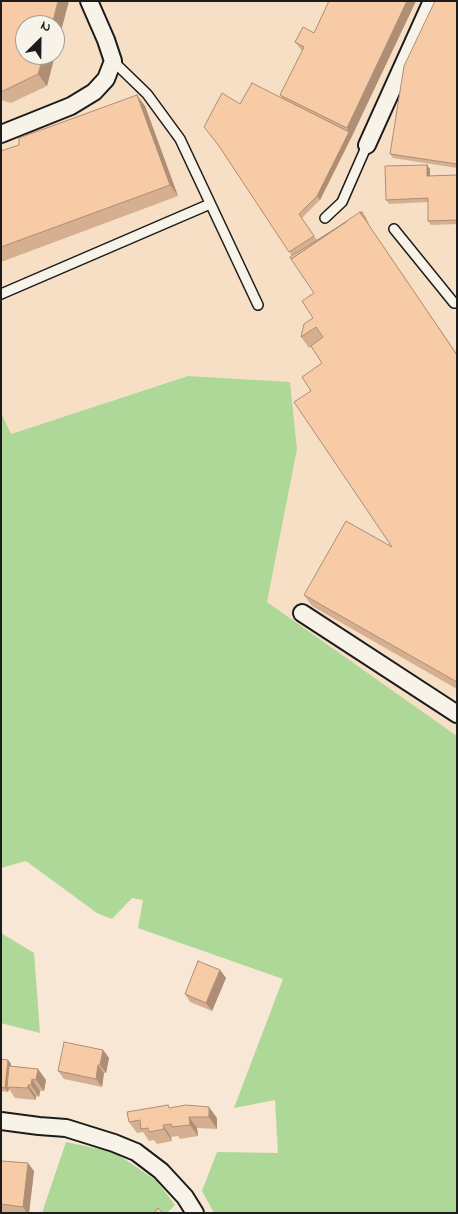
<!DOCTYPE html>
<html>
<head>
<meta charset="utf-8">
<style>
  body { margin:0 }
  #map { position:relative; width:458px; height:1214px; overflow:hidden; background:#f7e7d4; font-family:"Indie Flower",sans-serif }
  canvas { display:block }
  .frame { position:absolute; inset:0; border:2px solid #1c1c1c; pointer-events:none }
  .north { position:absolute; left:15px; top:15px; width:50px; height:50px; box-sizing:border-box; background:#f7f3e8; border:1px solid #9f9d96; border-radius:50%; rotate:23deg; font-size:14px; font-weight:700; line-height:20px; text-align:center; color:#1c1c1c }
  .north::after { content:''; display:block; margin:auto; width:18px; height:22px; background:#1c1c1c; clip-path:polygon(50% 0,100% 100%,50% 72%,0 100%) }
</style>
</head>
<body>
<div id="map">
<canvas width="458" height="1214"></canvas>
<div class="frame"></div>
<div class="north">N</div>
</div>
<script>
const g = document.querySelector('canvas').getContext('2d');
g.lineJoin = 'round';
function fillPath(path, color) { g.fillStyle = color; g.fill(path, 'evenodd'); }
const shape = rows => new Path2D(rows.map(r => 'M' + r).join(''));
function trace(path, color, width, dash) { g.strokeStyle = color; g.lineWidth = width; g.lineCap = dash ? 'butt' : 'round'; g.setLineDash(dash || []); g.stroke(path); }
fillPath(shape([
  [1,1,457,1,457,736,267,602,297,449,290,382,187,376,10,434,1,413],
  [25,25,55,25,55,55,25,55]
]), '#f7dfc6');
fillPath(shape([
  [188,376,290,382,297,449,267,602,457,736,457,1213,214,1213,202,1191,217,1152,278,1153,275,1100,234,1108,283,979,138,928,143,900,132,898,112,919,97,913,26,861,1,868,1,413,11,434],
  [1,933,34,953,40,1033,1,1023],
  [66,1142,114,1152,157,1181,175,1205,167,1213,42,1213]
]), '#add897');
const service = shape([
  [113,61,147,94,180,139,258,305],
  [325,218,342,202,367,145],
  [394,229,454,303,457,303],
  [1,294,210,204]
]);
const minor = shape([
  [1,134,71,106,94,92,106,79,113,61,106,40,89,1],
  [367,145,432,1],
  [302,613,457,714],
  [1,1121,39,1126,66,1128,114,1143,136,1152,161,1171,185,1197,195,1213]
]);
trace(service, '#1c1c1c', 12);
trace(minor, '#1c1c1c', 20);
trace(service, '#f7f3e8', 9);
trace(minor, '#f7f3e8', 16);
fillPath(shape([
  [1,1,25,55,55,55,47,86,11,103,1,100],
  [329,1,416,1,352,136,320,200,302,218,317,240,362,212,369,223,368,224,457,354,457,689,312,606,304,595,392,547,311,391,322,363,311,347,309,348,301,337,313,318,314,293,292,256,220,148,282,98,280,95,302,51,295,42,314,33],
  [457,1,457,168,393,158,390,154],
  [145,106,178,196,1,262,1,151],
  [427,165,430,169,430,176,457,175,457,224,431,225,428,221,428,202,389,204,386,200],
  [220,970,226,978,212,1011,190,1002,185,994],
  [103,1050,109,1058,106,1073,104,1073,102,1087,64,1079,58,1071],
  [1,1059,8,1060,11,1064,11,1066,46,1080,44,1091,40,1091,39,1097,36,1096,36,1100,15,1098,9,1089,8,1092,1,1091],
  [170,1108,217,1118,217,1129,197,1128,198,1136,180,1139,178,1136,171,1137,172,1141,157,1144,154,1140,149,1141,143,1132,137,1133,129,1122],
  [1,1161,34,1171,29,1213,11,1213,1,1212]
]), '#d5af90');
fillPath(shape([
  [58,1,69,1,55,54,55,25,52,25],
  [407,1,416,1,352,136,320,200,317,196,349,132,347,128],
  [44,55,55,55,47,86,38,74],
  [137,95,145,106,178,196,170,185],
  [427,165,430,169,430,180,427,176],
  [220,970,226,978,212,1011,206,1003],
  [103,1050,109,1058,106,1073,100,1065],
  [8,1060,11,1064,9,1087,7,1087,9,1089,8,1092,5,1088],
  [98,1065,104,1073,102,1087,96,1079],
  [38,1069,46,1080,44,1091,36,1080],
  [32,1079,40,1091,39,1097,31,1085],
  [28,1085,36,1096,36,1100,28,1088],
  [209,1107,217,1118,217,1129,209,1117],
  [189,1117,197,1128,198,1136,190,1125],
  [163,1125,171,1137,172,1141,164,1129],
  [28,1163,34,1171,29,1213,27,1213,23,1207]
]), '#ae8e75');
const building = shape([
  [1,1,58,1,52,25,25,25,25,55,44,55,38,74,3,91,1,91,1,1],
  [329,1,407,1,347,128,280,95,304,47,295,42,303,27,314,33,329,1],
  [435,1,457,1,457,164,390,154,404,66,435,1],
  [252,83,349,132,317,196,299,214,314,236,289,252,219,146,204,127,222,93,240,104,252,83],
  [137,95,170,185,1,247,1,151,19,145,19,138,137,95],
  [427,165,427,176,457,175,457,220,428,221,428,198,386,200,385,166,427,165],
  [360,212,457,355,457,682,304,595,346,521,392,547,294,402,311,391,302,377,322,363,311,346,323,337,316,327,301,337,304,324,313,318,302,301,314,293,291,259,360,212],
  [362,212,366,219,365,219,360,213,362,212],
  [346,222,291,259,290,257,346,222],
  [198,961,220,970,206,1003,185,994,198,961],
  [64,1042,103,1050,100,1065,98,1065,96,1079,58,1071,64,1042],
  [1,1059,8,1060,5,1088,1,1087,1,1059],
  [9,1066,38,1069,36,1080,32,1079,31,1085,28,1085,28,1088,7,1087,9,1066],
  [168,1105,169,1108,186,1105,209,1107,209,1117,189,1117,190,1125,172,1127,171,1124,163,1125,164,1129,149,1132,148,1128,141,1129,140,1120,129,1122,127,1112,168,1105],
  [1,1161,28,1163,23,1207,1,1204,1,1161],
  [158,1208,163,1213,154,1213,158,1208]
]);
fillPath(building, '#f8cba7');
trace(building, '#ae8e75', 1);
</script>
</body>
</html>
